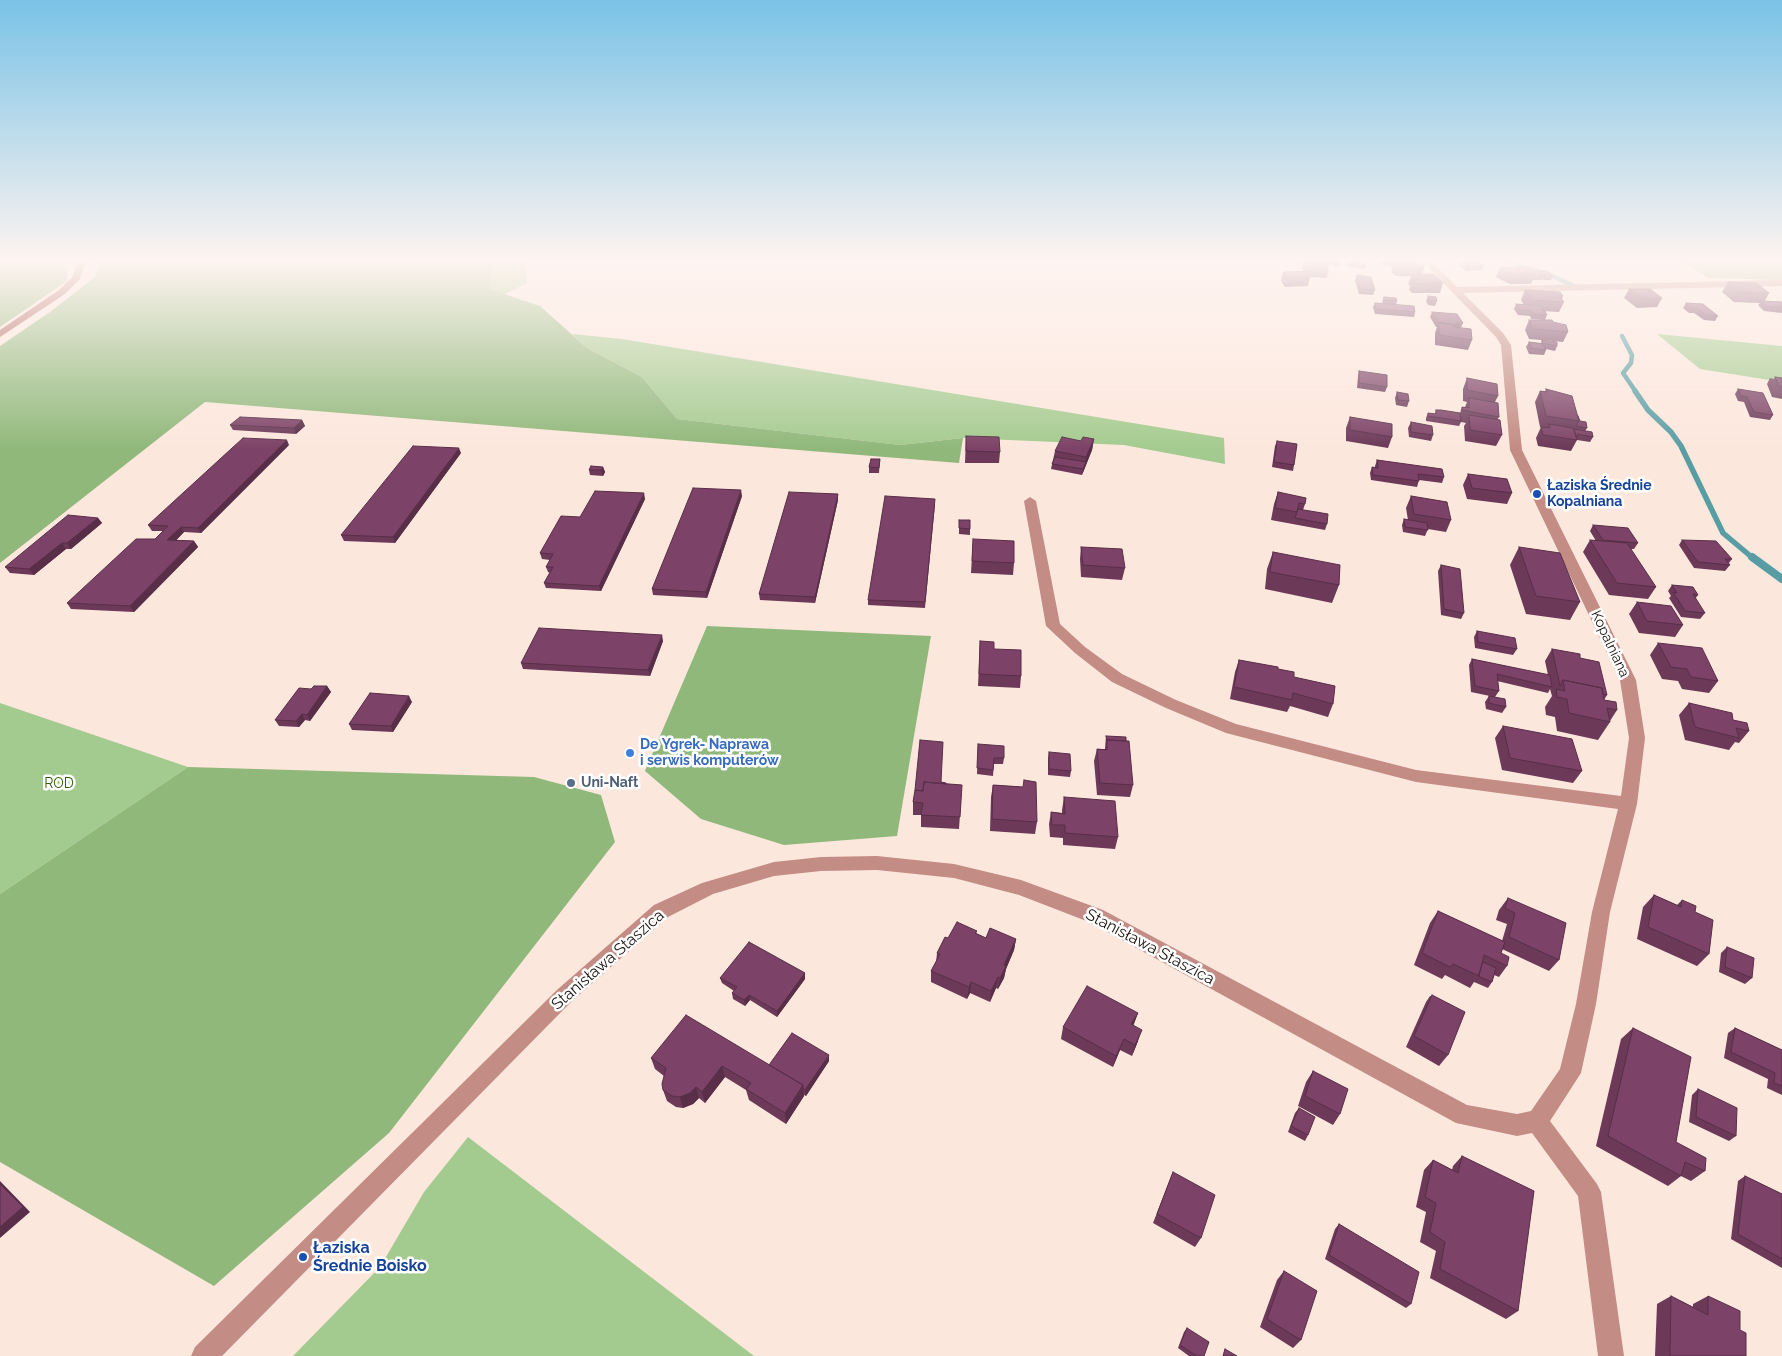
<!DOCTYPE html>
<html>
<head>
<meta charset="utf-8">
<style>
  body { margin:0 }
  canvas { display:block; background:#fce7dd }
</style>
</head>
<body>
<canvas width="1782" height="1356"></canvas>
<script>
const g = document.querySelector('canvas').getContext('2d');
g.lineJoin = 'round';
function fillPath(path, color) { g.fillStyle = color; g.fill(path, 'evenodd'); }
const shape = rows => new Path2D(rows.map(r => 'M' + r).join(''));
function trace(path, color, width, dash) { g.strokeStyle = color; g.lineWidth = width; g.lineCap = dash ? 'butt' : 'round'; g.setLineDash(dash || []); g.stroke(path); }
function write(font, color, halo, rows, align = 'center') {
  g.font = font + ' Raleway,sans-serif'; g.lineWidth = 5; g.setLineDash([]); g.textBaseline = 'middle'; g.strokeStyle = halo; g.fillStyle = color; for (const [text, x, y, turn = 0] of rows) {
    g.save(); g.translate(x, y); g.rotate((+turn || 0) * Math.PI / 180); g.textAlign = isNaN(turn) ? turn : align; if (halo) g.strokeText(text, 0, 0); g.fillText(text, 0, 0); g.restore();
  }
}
fillPath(shape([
  [493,259,526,259,527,283,503,295,489,289],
  [572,334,622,339,1224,438,1225,464,1124,445,963,438,900,445,677,419,642,377,587,348],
  [1657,334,1782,346,1782,382,1700,369],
  [0,703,188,767,0,894],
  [468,1137,754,1356,293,1356,380,1267,424,1192]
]), '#a4cb8f');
fillPath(shape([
  [0,259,69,259,67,281,0,327],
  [101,259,493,259,489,289,540,306,587,348,642,377,677,419,900,445,963,438,959,463,205,402,0,563,0,346,50,312,95,277],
  [1678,259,1782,259,1782,280,1708,278],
  [707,626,931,636,897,836,784,845,701,819,645,771],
  [188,767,534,777,601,795,615,842,389,1133,214,1286,0,1162,0,894]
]), '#90b87b');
trace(shape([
  [1505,259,1555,277,1576,287],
  [1622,336,1632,355,1631,363,1623,373,1636,392]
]), '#599da4', 4.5);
trace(shape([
  [1635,391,1648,410,1671,432,1681,446,1723,533,1754,559]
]), '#599da4', 5.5);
trace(shape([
  [1752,557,1782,579]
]), '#599da4', 8);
fillPath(shape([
  [1420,259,1429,259,1457,287,1782,280,1782,286,1463,293,1503,333,1511,345,1522,450,1636,680,1645,738,1637,804,1610,912,1596,1004,1581,1073,1550,1121,1597,1184,1601,1192,1624,1356,1598,1356,1578,1196,1532,1133,1517,1136,1456,1123,1089,922,1019,895,954,878,877,870,821,871,774,876,713,894,668,917,572,1001,222,1356,191,1356,195,1347,558,989,654,905,702,883,774,862,821,857,877,856,954,864,1021,880,1103,910,1467,1105,1517,1114,1531,1111,1560,1069,1576,1004,1592,912,1618,809,1416,782,1226,733,1166,708,1112,682,1075,653,1046,626,1024,501,1030,497,1036,501,1060,624,1085,647,1122,674,1176,700,1236,724,1416,770,1621,796,1629,738,1620,680,1510,450,1501,345,1496,337,1420,259]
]), '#c38c84');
fillPath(shape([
  [76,259,84,259,85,263,80,279,65,294,0,337,0,330,59,290,73,276,77,263,76,259]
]), '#ab5b53');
fillPath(shape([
  [1301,259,1340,259,1341,262,1339,267,1327,265,1328,274,1327,278,1310,277,1308,286,1285,287,1281,281,1283,272,1303,271],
  [1344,259,1360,259,1366,264,1365,269,1346,266,1347,262,1345,262],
  [1380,259,1416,259,1425,266,1422,274,1443,283,1440,293,1412,293,1409,290,1410,286,1408,284,1411,276,1396,276,1391,272,1393,268,1390,266,1384,266,1379,262],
  [1461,261,1484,265,1482,270,1466,271,1459,266],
  [1500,268,1527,268,1540,272,1540,271,1553,275,1551,280,1544,280,1543,279,1542,280,1533,280,1531,284,1510,284,1496,277],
  [1357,275,1375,290,1373,295,1359,294,1355,280],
  [1728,282,1769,293,1765,301,1782,302,1782,313,1764,311,1758,305,1760,303,1734,302,1722,292],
  [1629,289,1662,298,1657,307,1637,308,1624,298],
  [1525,290,1563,296,1562,299,1564,302,1559,312,1542,311,1547,315,1545,320,1531,319,1530,316,1518,315,1514,309,1516,304,1524,305,1521,300],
  [1428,296,1437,301,1435,306,1428,305,1426,301],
  [1384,297,1397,301,1396,305,1415,312,1414,317,1375,314,1373,307,1375,303,1382,303],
  [1686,303,1718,316,1715,321,1704,320,1694,313,1689,313,1683,308],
  [1432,312,1463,323,1461,328,1472,340,1468,350,1435,345,1435,333,1437,327,1436,327,1430,317],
  [1529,320,1553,322,1568,332,1563,342,1544,340,1557,346,1555,351,1546,349,1546,350,1544,355,1529,354,1526,347,1529,342,1541,343,1542,340,1529,339,1525,330],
  [1359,371,1387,387,1385,392,1357,388,1358,377],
  [1775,377,1782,378,1782,399,1772,397,1767,384,1770,378,1774,379],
  [1467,378,1498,396,1495,402,1499,417,1497,420,1502,435,1496,446,1465,441,1464,426,1466,423,1461,422,1459,426,1426,421,1426,418,1428,413,1435,414,1436,410,1460,413,1462,407,1465,407,1467,402,1463,401,1463,389],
  [1546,389,1587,428,1585,431,1593,437,1590,442,1577,440,1571,451,1538,446,1536,438,1541,427,1544,427,1540,427,1535,402,1540,391,1545,392],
  [1738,389,1773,415,1770,420,1750,417,1744,402,1738,401,1735,394],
  [1397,392,1409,401,1407,407,1396,405,1395,398],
  [1350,417,1392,437,1388,448,1346,441,1346,428],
  [302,420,305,426,296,434,233,430,230,425],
  [1411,422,1433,435,1431,441,1409,437,1408,428],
  [966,436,1000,452,999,463,965,463],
  [1094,439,1092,450,1082,475,1051,469,1055,451,1081,441],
  [1277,441,1294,465,1293,471,1272,467,1275,446],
  [289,445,201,533,184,532,176,540,194,541,198,547,134,612,71,609,67,603,155,539,163,531,152,531,148,525],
  [461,453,395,543,344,541,341,535],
  [880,459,879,473,869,473,869,467],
  [1377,460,1444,477,1442,483,1419,480,1417,487,1371,480,1370,473,1372,467,1375,468,1375,466],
  [603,467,605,472,603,476,590,475,589,470],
  [1468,474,1512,493,1507,504,1467,499,1463,485],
  [1278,492,1305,504,1303,510,1327,524,1325,530,1271,520,1274,504],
  [742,496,707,598,653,595,652,589],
  [1411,496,1451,520,1446,532,1428,529,1425,536,1403,532,1402,525,1404,519,1408,520,1406,508],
  [645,499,601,591,546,588,544,583,550,573,548,572,546,567,550,560,542,559,540,553,580,517],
  [838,500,815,603,760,600,759,594],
  [935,504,925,608,868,605,868,600],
  [98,518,102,523,71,549,66,549,34,575,10,573,5,567],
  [959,520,970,529,970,535,959,534],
  [1593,525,1638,543,1634,549,1630,549,1656,587,1648,599,1609,595,1583,552,1590,540,1596,541,1590,531],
  [973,539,1014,563,1013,575,971,573],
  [1682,540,1732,559,1728,564,1730,565,1725,571,1694,568,1679,545],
  [1081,547,1125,568,1122,580,1081,577,1080,559],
  [1519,547,1580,602,1570,620,1526,614,1510,565],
  [1273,552,1339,585,1332,603,1265,589,1267,569],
  [1441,565,1464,613,1461,619,1441,615,1438,571],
  [1672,585,1698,595,1695,599,1705,613,1700,619,1681,617,1669,598,1671,596,1668,591],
  [1637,602,1683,625,1675,637,1639,633,1629,614],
  [1477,631,1517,649,1513,655,1475,648,1474,637],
  [663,641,650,676,523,669,521,663],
  [980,641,994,649,1021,676,1020,688,978,686],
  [1658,643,1718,681,1709,693,1682,689,1678,681,1662,679,1650,655],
  [1552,649,1580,658,1607,695,1604,700,1617,710,1610,721,1610,722,1598,740,1557,731,1555,717,1546,715,1545,707,1552,696,1550,689,1548,693,1497,681,1499,691,1495,697,1506,707,1502,713,1486,709,1485,702,1489,696,1490,696,1471,692,1469,665,1472,659,1548,675,1545,661],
  [1239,660,1278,669,1294,677,1333,704,1328,717,1290,706,1287,712,1230,699,1235,672],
  [327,686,331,692,310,721,305,720,299,727,279,726,275,720,311,689],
  [412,702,393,732,352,730,349,724],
  [1689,703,1733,720,1749,731,1739,743,1735,742,1729,750,1685,740,1679,715],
  [1503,726,1582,771,1573,783,1502,770,1495,738],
  [1106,736,1133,785,1130,797,1097,795,1094,761,1097,749,1105,749],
  [978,744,1004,758,1003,764,994,764,993,776,977,774],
  [1049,752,1071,771,1070,777,1048,775,1048,758],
  [941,782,946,784,962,785,959,829,921,827,921,815,913,815,913,802],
  [993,785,1023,787,1037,822,1035,834,990,831,991,797],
  [1064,797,1118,837,1115,849,1063,845,1063,838,1050,837,1049,824,1051,812,1062,813,1062,810],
  [1654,895,1677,905,1682,900,1695,912,1709,954,1697,966,1637,939,1643,907],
  [1508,898,1559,960,1549,971,1502,949,1501,953,1507,966,1499,977,1494,975,1492,982,1488,988,1474,982,1470,988,1445,975,1442,979,1414,965,1430,923,1438,911,1502,941,1507,924,1496,920,1499,910],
  [977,931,976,934,986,938,1016,939,1014,950,1006,969,1004,978,998,989,996,988,990,1002,970,993,967,999,931,982,931,971,936,962,937,953,948,938],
  [1727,947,1752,978,1745,984,1719,972,1721,953],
  [805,973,805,979,777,1017,750,1000,745,1006,733,999,732,993,734,991,722,983,720,978],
  [1430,996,1431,996,1448,1055,1439,1066,1406,1047,1426,1002],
  [1138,1013,1133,1025,1138,1041,1132,1056,1120,1050,1113,1067,1061,1039,1063,1027],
  [1633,1028,1676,1142,1705,1171,1691,1181,1681,1176,1668,1186,1596,1146,1621,1039],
  [1735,1028,1782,1050,1782,1095,1767,1088,1768,1079,1724,1058,1728,1033],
  [651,1058,769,1065,829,1061,806,1096,804,1095,804,1096,786,1124,749,1100,746,1090,725,1077,705,1103,699,1098,693,1104,683,1108,676,1107,667,1101,663,1090,664,1076,655,1069],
  [1313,1071,1340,1114,1333,1125,1298,1106,1306,1082],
  [1698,1089,1736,1136,1729,1141,1689,1122,1692,1095],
  [1299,1108,1308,1135,1305,1141,1288,1132,1295,1113],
  [1462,1156,1518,1311,1506,1319,1430,1278,1436,1251,1420,1242,1426,1212,1416,1207,1424,1170,1433,1160,1452,1170,1453,1166],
  [1173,1172,1201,1238,1195,1247,1153,1223,1169,1182],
  [1745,1176,1782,1194,1782,1268,1731,1239,1738,1181],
  [1339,1224,1411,1304,1406,1308,1325,1259,1335,1229],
  [1284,1271,1301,1340,1293,1348,1260,1327,1277,1280],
  [1671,1296,1693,1307,1693,1304,1708,1296,1740,1330,1746,1356,1655,1356,1657,1304],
  [1187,1328,1204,1356,1189,1356,1178,1348,1184,1332]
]), '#6c3959');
fillPath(shape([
  [302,420,305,426,296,434,294,428],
  [1094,439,1092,450,1082,475,1086,457],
  [287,440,289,445,201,533,198,528],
  [459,448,461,453,395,543,393,537],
  [603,467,605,472,603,476,601,470],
  [741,490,742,496,707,598,706,592],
  [644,493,645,499,601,591,599,586],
  [838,494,838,500,815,603,815,597],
  [98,518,102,523,71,549,67,543],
  [181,527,184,532,171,546,167,540],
  [194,541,198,547,134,612,130,606],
  [62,543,66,549,34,575,29,569],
  [662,635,663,641,650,676,648,670],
  [327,686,331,692,310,721,307,715],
  [409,696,412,702,393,732,391,726],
  [302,714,305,720,299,727,296,721],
  [1016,939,1014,950,1006,969,1004,978,998,989,1000,978,1004,965],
  [805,973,805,979,777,1017,777,1011],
  [998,977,996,988,990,1002,991,991],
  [971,982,970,993,967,999,969,987],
  [749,995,750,1000,745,1006,744,1000],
  [1138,1013,1134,1024,1128,1036,1131,1024],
  [1142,1030,1138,1041,1132,1056,1135,1045],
  [1124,1039,1120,1050,1113,1067,1116,1056],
  [829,1055,829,1061,806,1096,805,1090],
  [722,1066,725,1077,705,1103,702,1092],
  [803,1085,804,1096,786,1124,785,1113],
  [696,1087,699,1098,693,1104,683,1108,680,1097],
  [0,1181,30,1212,0,1238]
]), '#582e48');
const building = shape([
  [1303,259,1340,259,1341,262,1327,260,1328,274,1305,271,1303,259],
  [1348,259,1357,259,1367,260,1366,264,1347,262,1348,259],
  [1396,259,1416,259,1425,266,1399,266,1395,263,1400,262,1396,259],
  [1461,261,1477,261,1484,265,1468,266,1461,261],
  [1524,266,1535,274,1514,275,1500,268,1524,266],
  [1527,268,1533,268,1544,275,1536,276,1535,275,1535,274,1527,268],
  [1306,271,1310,277,1287,277,1283,272,1306,271],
  [1540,271,1547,271,1553,275,1546,275,1540,271],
  [1433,274,1443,283,1416,284,1412,281,1418,281,1411,275,1433,274],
  [1357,275,1371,277,1375,290,1360,289,1357,275],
  [1728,282,1756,283,1769,293,1739,292,1728,282],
  [1629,289,1650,289,1662,298,1642,298,1629,289],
  [1525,290,1560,292,1563,296,1559,296,1564,302,1532,300,1525,290],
  [1428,296,1436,297,1437,301,1430,300,1428,296],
  [1384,297,1396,298,1397,301,1383,300,1384,297],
  [1761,301,1782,302,1782,307,1767,306,1761,301],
  [1375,303,1414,306,1415,312,1376,309,1375,303],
  [1686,303,1703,304,1718,316,1706,315,1697,308,1692,308,1686,303],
  [1516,304,1542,306,1542,311,1545,311,1547,315,1534,314,1532,311,1520,310,1516,304],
  [1432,312,1457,314,1463,323,1456,323,1458,325,1438,322,1432,312],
  [1529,320,1552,320,1553,322,1566,325,1568,332,1533,329,1529,320],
  [1439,323,1453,325,1454,327,1471,329,1472,340,1439,335,1439,323],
  [1542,340,1557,342,1557,346,1542,343,1542,340],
  [1529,342,1543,344,1546,350,1531,348,1529,342],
  [1359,371,1387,375,1387,387,1359,383,1359,371],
  [1775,377,1782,378,1782,387,1779,386,1775,377],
  [1467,378,1497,384,1498,396,1467,390,1467,378],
  [1546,389,1572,396,1579,421,1546,416,1540,391,1547,392,1546,389],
  [1738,389,1763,393,1773,415,1754,412,1747,397,1741,396,1738,389],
  [1397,392,1408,394,1409,401,1398,400,1397,392],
  [1469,398,1498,403,1499,417,1462,410,1462,407,1469,408,1469,398],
  [1436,410,1441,410,1460,413,1461,421,1428,416,1428,413,1436,414,1436,410],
  [1469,415,1500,420,1502,435,1470,430,1469,415],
  [1578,416,1580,421,1586,422,1587,428,1576,426,1579,421,1578,416],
  [240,417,302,420,294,428,230,425,240,417],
  [1350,417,1392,424,1392,437,1350,430,1350,417],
  [1411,422,1432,426,1433,435,1411,432,1411,422],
  [1549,424,1573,428,1577,440,1543,435,1541,427,1550,428,1549,424],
  [1574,429,1592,432,1593,437,1577,434,1578,437,1576,436,1574,429],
  [966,436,999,437,1000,452,966,451,966,436],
  [1062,437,1081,441,1083,437,1094,439,1086,457,1055,451,1062,437],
  [243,438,287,440,198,528,181,527,167,540,194,541,130,606,67,603,136,539,155,539,168,526,148,525,243,438],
  [1277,441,1297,444,1294,465,1274,462,1277,441],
  [413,446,459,448,393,537,341,535,413,446],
  [1055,457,1086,462,1083,469,1052,464,1055,457],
  [871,459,880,459,879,468,869,467,871,459],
  [1377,460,1442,469,1444,477,1418,474,1419,481,1373,475,1372,467,1378,468,1377,460],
  [591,466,603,467,601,470,589,470,591,466],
  [1468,474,1507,479,1512,493,1472,488,1468,474],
  [693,488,741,490,706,592,652,589,693,488],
  [595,491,644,493,599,586,544,583,553,567,546,567,553,554,540,553,561,516,580,517,595,491],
  [789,492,838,494,815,597,759,594,789,492],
  [1278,492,1306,498,1305,504,1299,503,1297,512,1275,508,1278,492],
  [885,496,935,499,925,602,868,600,885,496],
  [1411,496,1447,502,1451,520,1414,514,1411,496],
  [1298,509,1328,514,1327,524,1295,518,1298,509],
  [68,515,98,518,67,543,62,543,29,569,5,567,68,515],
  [1404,519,1427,523,1428,530,1405,527,1404,519],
  [959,520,970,520,970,529,959,528,959,520],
  [1593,525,1628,528,1638,543,1603,540,1593,525],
  [973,539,1014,541,1014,563,972,561,973,539],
  [1590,540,1627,543,1656,587,1617,583,1590,540],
  [1682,540,1716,541,1732,559,1725,559,1730,565,1698,562,1682,540],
  [1081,547,1122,549,1125,568,1083,565,1081,547],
  [1519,547,1560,553,1580,602,1536,596,1519,547],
  [1273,552,1340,565,1339,585,1270,572,1273,552],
  [1441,565,1460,569,1464,613,1444,609,1441,565],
  [1672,585,1693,587,1698,595,1693,594,1705,613,1685,611,1673,592,1677,593,1672,585],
  [1637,602,1671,606,1683,625,1647,621,1637,602],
  [539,628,662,635,648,670,521,663,539,628],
  [1477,631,1515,638,1517,649,1478,642,1477,631],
  [980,641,994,642,994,649,1021,650,1021,676,979,674,980,641],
  [1658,643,1702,648,1718,681,1691,677,1687,669,1671,667,1658,643],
  [1552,649,1580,654,1580,658,1599,662,1607,695,1603,694,1602,688,1563,680,1560,686,1552,649],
  [1472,659,1550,675,1552,687,1497,674,1499,691,1475,686,1472,659],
  [1239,660,1278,667,1278,669,1294,672,1294,677,1335,686,1333,704,1293,693,1292,700,1234,687,1239,660],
  [1563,680,1602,688,1604,700,1616,702,1617,710,1607,708,1610,722,1569,713,1567,699,1557,697,1556,689,1565,691,1563,680],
  [314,686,327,686,307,715,302,714,296,721,275,720,299,688,311,689,314,686],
  [370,693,409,696,391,726,349,724,370,693],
  [1489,696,1505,699,1506,707,1489,703,1489,696],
  [1689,703,1732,713,1733,720,1747,723,1749,731,1736,728,1739,738,1695,727,1689,703],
  [1503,726,1572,739,1582,771,1510,758,1503,726],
  [1106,736,1126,737,1126,741,1107,740,1106,736],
  [920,740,943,742,941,782,946,783,946,784,924,782,923,791,915,790,920,740],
  [1107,740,1129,741,1133,785,1100,783,1097,749,1107,750,1107,740],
  [978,744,1004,746,1004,758,994,758,993,770,977,768,978,744],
  [1049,752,1070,754,1071,771,1049,769,1049,752],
  [1024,780,1036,782,1037,822,992,819,993,785,1023,787,1024,780],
  [924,782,962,785,960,817,921,815,923,803,913,802,915,790,923,791,924,782],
  [1064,797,1115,801,1118,837,1065,833,1065,825,1052,825,1051,812,1065,814,1064,797],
  [1654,895,1681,907,1682,900,1696,906,1695,912,1713,920,1709,954,1648,927,1654,895],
  [1508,898,1566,923,1559,960,1509,937,1515,913,1505,908,1508,898],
  [1438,911,1505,942,1501,953,1509,957,1507,966,1484,955,1479,976,1453,964,1450,967,1422,953,1438,911],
  [957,922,977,931,975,933,986,938,990,928,1016,939,1004,965,1006,966,1000,978,998,977,991,991,971,982,969,987,931,971,940,954,937,953,945,937,948,938,957,922],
  [749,942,805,973,777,1011,749,995,744,1000,732,993,737,987,720,978,749,942],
  [1727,947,1754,958,1752,978,1725,967,1727,947],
  [1483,962,1496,968,1492,982,1478,976,1483,962],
  [1087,986,1138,1013,1131,1024,1142,1030,1135,1045,1124,1039,1116,1056,1063,1027,1087,986],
  [1432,995,1465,1012,1448,1055,1414,1036,1432,995],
  [686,1015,803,1085,785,1113,746,1089,751,1083,722,1066,702,1092,696,1087,690,1093,680,1097,672,1096,663,1090,662,1084,666,1068,651,1058,686,1015],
  [1633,1028,1691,1057,1676,1142,1706,1158,1705,1171,1685,1162,1681,1176,1608,1136,1633,1028],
  [1735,1028,1782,1050,1782,1086,1774,1083,1775,1073,1731,1052,1735,1028],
  [792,1033,829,1055,805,1090,803,1089,803,1085,769,1065,792,1033],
  [1313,1071,1348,1089,1340,1114,1305,1096,1313,1071],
  [1698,1089,1737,1108,1736,1136,1696,1117,1698,1089],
  [1299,1108,1315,1117,1308,1135,1291,1126,1299,1108],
  [1462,1156,1534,1191,1518,1311,1440,1269,1445,1242,1430,1232,1436,1203,1425,1197,1433,1160,1458,1173,1462,1156],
  [1173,1172,1215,1195,1201,1238,1157,1214,1173,1172],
  [1745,1176,1782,1194,1782,1259,1738,1234,1745,1176],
  [0,1184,23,1207,0,1227,0,1184],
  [1339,1224,1419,1272,1411,1304,1329,1255,1339,1224],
  [1284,1271,1317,1291,1301,1340,1267,1319,1284,1271],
  [1671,1296,1708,1315,1708,1296,1740,1311,1740,1330,1746,1333,1746,1356,1670,1356,1671,1296],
  [1187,1328,1209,1342,1204,1356,1197,1356,1180,1345,1187,1328],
  [1225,1349,1237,1356,1223,1356,1225,1349]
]);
fillPath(building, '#7d4267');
trace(building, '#582e48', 1);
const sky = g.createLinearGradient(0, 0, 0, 449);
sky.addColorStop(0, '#79c2e6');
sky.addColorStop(0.58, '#fef4f0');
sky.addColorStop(1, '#fef4f000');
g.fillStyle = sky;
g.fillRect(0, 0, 1782, 449);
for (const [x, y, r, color] of [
  [1537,494,5,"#1a4fb4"],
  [630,753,5,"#3f7fe0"],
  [571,783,5,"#5c6f8a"],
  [303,1257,5,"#1a4fb4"]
]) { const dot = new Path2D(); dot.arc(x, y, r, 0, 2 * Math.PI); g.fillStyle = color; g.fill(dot); trace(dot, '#fff', 2); }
write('bold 14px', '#164399', '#fff', [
  ["Łaziska Średnie",1547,486],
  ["Kopalniana",1547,502]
], 'left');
write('14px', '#19120e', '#fff', [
  ["Kopalniana",1610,644,65]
]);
write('bold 14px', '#366cbe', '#fff', [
  ["De Ygrek- Naprawa",640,745],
  ["i serwis komputerów",640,761]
], 'left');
write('bold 14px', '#4e5e75', '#fff', [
  ["Uni-Naft",581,783]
], 'left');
write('14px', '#2d5e02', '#fff', [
  ["ROD",59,784]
]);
write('16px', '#19120e', '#fff', [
  ["Stanisława Staszica",1150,947,28],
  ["Stanisława Staszica",608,960,-41]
]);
write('bold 16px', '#164399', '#fff', [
  ["Łaziska",313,1248],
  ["Średnie Boisko",313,1266]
], 'left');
</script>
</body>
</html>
